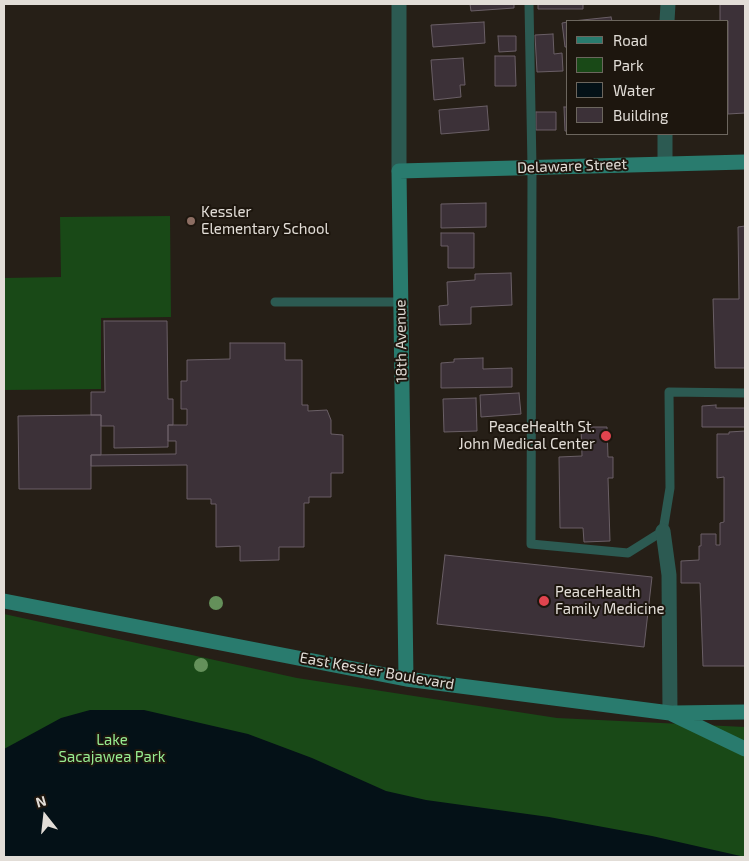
<!DOCTYPE html>
<html>
<head>
<meta charset="utf-8">
<style>
  body { margin:0 }
  #map { position:relative; width:749px; height:861px; overflow:hidden; background:#261f17; font-family:"Exo 2",sans-serif }
  canvas { display:block }
  .frame { position:absolute; inset:0; border:5px solid #e2ddd7; pointer-events:none }
  .legend { position:absolute; left:566px; top:20px; width:162px; height:115px; box-sizing:border-box; background:#1d160e; border:1px solid #6c665e; margin:0; padding:6px 9px; list-style:none; font-size:15px; color:#e2ddd7 }
  .legend li { display:flex; align-items:center; gap:10px; height:25px }
  .legend b { width:25px; border:1px solid #6c665e }
  .north { position:absolute; left:20px; top:791px; width:50px; height:50px; -webkit-text-stroke:4px #1d160e; paint-order:stroke; rotate:344deg; font-size:14px; font-weight:700; line-height:20px; text-align:center; color:#e2ddd7 }
  .north::after { content:''; display:block; margin:auto; width:18px; height:22px; background:#e2ddd7; clip-path:polygon(50% 0,100% 100%,50% 72%,0 100%) }
</style>
</head>
<body>
<div id="map">
<canvas width="749" height="861"></canvas>
<div class="frame"></div>
<ul class="legend">
<li><b style="height:6px;background:#297b6e"></b>Road</li>
<li><b style="height:14px;background:#194917"></b>Park</li>
<li><b style="height:14px;background:#041117"></b>Water</li>
<li><b style="height:14px;background:#3c3138"></b>Building</li>
</ul>
<div class="north">N</div>
</div>
<script>
const g = document.querySelector('canvas').getContext('2d');
g.lineJoin = 'round';
function fillPath(path, color) { g.fillStyle = color; g.fill(path, 'evenodd'); }
const shape = rows => new Path2D(rows.map(r => 'M' + r).join(''));
function trace(path, color, width, dash) { g.strokeStyle = color; g.lineWidth = width; g.lineCap = dash ? 'butt' : 'round'; g.setLineDash(dash || []); g.stroke(path); }
function write(font, color, halo, rows, align = 'center') {
  g.font = font + ' "Exo 2",sans-serif'; g.lineWidth = 4; g.setLineDash([]); g.textBaseline = 'middle'; g.strokeStyle = halo; g.fillStyle = color; for (const [text, x, y, turn = 0] of rows) {
    g.save(); g.translate(x, y); g.rotate((+turn || 0) * Math.PI / 180); g.textAlign = isNaN(turn) ? turn : align; if (halo) g.strokeText(text, 0, 0); g.fillText(text, 0, 0); g.restore();
  }
}
fillPath(shape([
  [170,216,171,317,101,318,101,389,4,390,4,278,61,277,60,217],
  [4,614,297,678,557,718,745,727,745,857,4,857]
]), '#194917');
fillPath(shape([
  [144,710,248,734,312,758,386,791,426,800,549,817,652,836,745,857,4,857,4,749,61,718,90,710]
]), '#041117');
const building = shape([
  [470,4,514,4,514,8,471,11,470,4],
  [538,4,583,4,583,9,538,9,538,4],
  [720,4,745,4,745,113,728,114,728,21,720,21,720,4],
  [611,17,612,21,573,21,611,17],
  [484,22,485,43,433,47,431,25,484,22],
  [568,22,568,47,565,47,562,23,568,22],
  [553,34,554,54,562,53,563,71,537,72,535,35,553,34],
  [498,36,516,36,516,51,499,52,498,36],
  [495,56,515,56,516,86,495,86,495,56],
  [463,58,465,85,460,85,461,97,434,100,431,60,463,58],
  [487,106,489,130,441,134,439,110,487,106],
  [564,107,568,107,568,131,565,131,564,107],
  [536,112,556,112,556,130,536,130,536,112],
  [486,203,486,227,441,228,441,204,486,203],
  [745,226,745,368,715,368,713,299,739,299,738,227,745,226],
  [441,233,474,233,474,268,448,268,448,246,441,246,441,233],
  [511,273,512,305,471,307,471,324,440,325,439,306,448,305,447,282,475,280,475,274,511,273],
  [104,321,167,321,168,399,173,399,173,425,168,425,168,447,114,448,114,426,101,426,101,415,91,415,91,392,105,392,104,321],
  [230,343,285,343,285,360,302,360,302,405,308,405,308,411,327,410,331,420,331,434,343,435,343,473,331,473,331,497,309,497,309,503,304,503,304,547,279,547,279,560,240,561,240,546,216,547,216,504,211,504,211,499,187,499,187,465,91,466,91,455,176,454,176,441,168,441,168,425,187,425,187,409,181,409,181,381,187,381,187,360,230,359,230,343],
  [483,358,483,369,512,368,512,387,441,388,441,363,454,362,454,359,483,358],
  [519,393,521,414,481,417,480,395,519,393],
  [476,398,477,431,444,432,443,399,476,398],
  [716,405,716,408,745,408,745,427,702,427,702,406,716,405],
  [91,415,101,415,101,455,91,455,91,489,19,489,18,416,91,415],
  [581,427,607,427,608,457,613,457,613,478,608,478,610,541,584,542,583,528,560,528,559,457,582,456,581,427],
  [745,431,745,666,703,666,700,583,681,583,681,561,699,560,699,546,701,546,701,534,716,534,716,545,720,545,720,523,724,522,724,477,717,478,717,434,729,434,729,432,745,431],
  [445,555,652,577,644,647,437,624,445,555]
]);
fillPath(building, '#3c3138');
trace(building, '#6a5f66', 1);
trace(shape([
  [529,4,532,167,531,544,628,553,663,531,670,488,669,392,745,393],
  [275,302,401,302]
]), '#2c5a52', 9);
trace(shape([
  [667,21,668,4],
  [665,163,665,134],
  [399,171,399,4],
  [663,531,669,575,670,713]
]), '#2c5a52', 15);
trace(shape([
  [4,601,406,679,670,713,745,749],
  [406,679,399,171,745,162],
  [674,713,745,712]
]), '#297b6e', 15);
g.fillStyle = '#64905a';
for (const [x, y] of [
  [216,603],
  [201,665]
]) { g.beginPath(); g.arc(x, y, 7, 0, 2 * Math.PI); g.fill(); }
for (const [x, y, r, color] of [
  [191,221,5,"#8d6e63"],
  [606,436,6,"#e0444e"],
  [544,601,6,"#e0444e"]
]) { const dot = new Path2D(); dot.arc(x, y, r, 0, 2 * Math.PI); g.fillStyle = color; g.fill(dot); trace(dot, '#1d160e', 2); }
write('15px', '#e2ddd7', '#1d160e', [
  ["Delaware Street",572,166,-2],
  ["18th Avenue",401,341,-91],
  ["East Kessler Boulevard",377,671,10]
]);
write('15px', '#e2ddd7', '#1d160e', [
  ["Kessler",201,212],
  ["Elementary School",201,229],
  ["PeaceHealth St.",595,427,"right"],
  ["John Medical Center",595,444,"right"],
  ["PeaceHealth",555,592],
  ["Family Medicine",555,609]
], 'left');
write('15px', '#97ec91', '#1d160e', [
  ["Lake",112,740],
  ["Sacajawea Park",112,757]
]);
</script>
</body>
</html>
